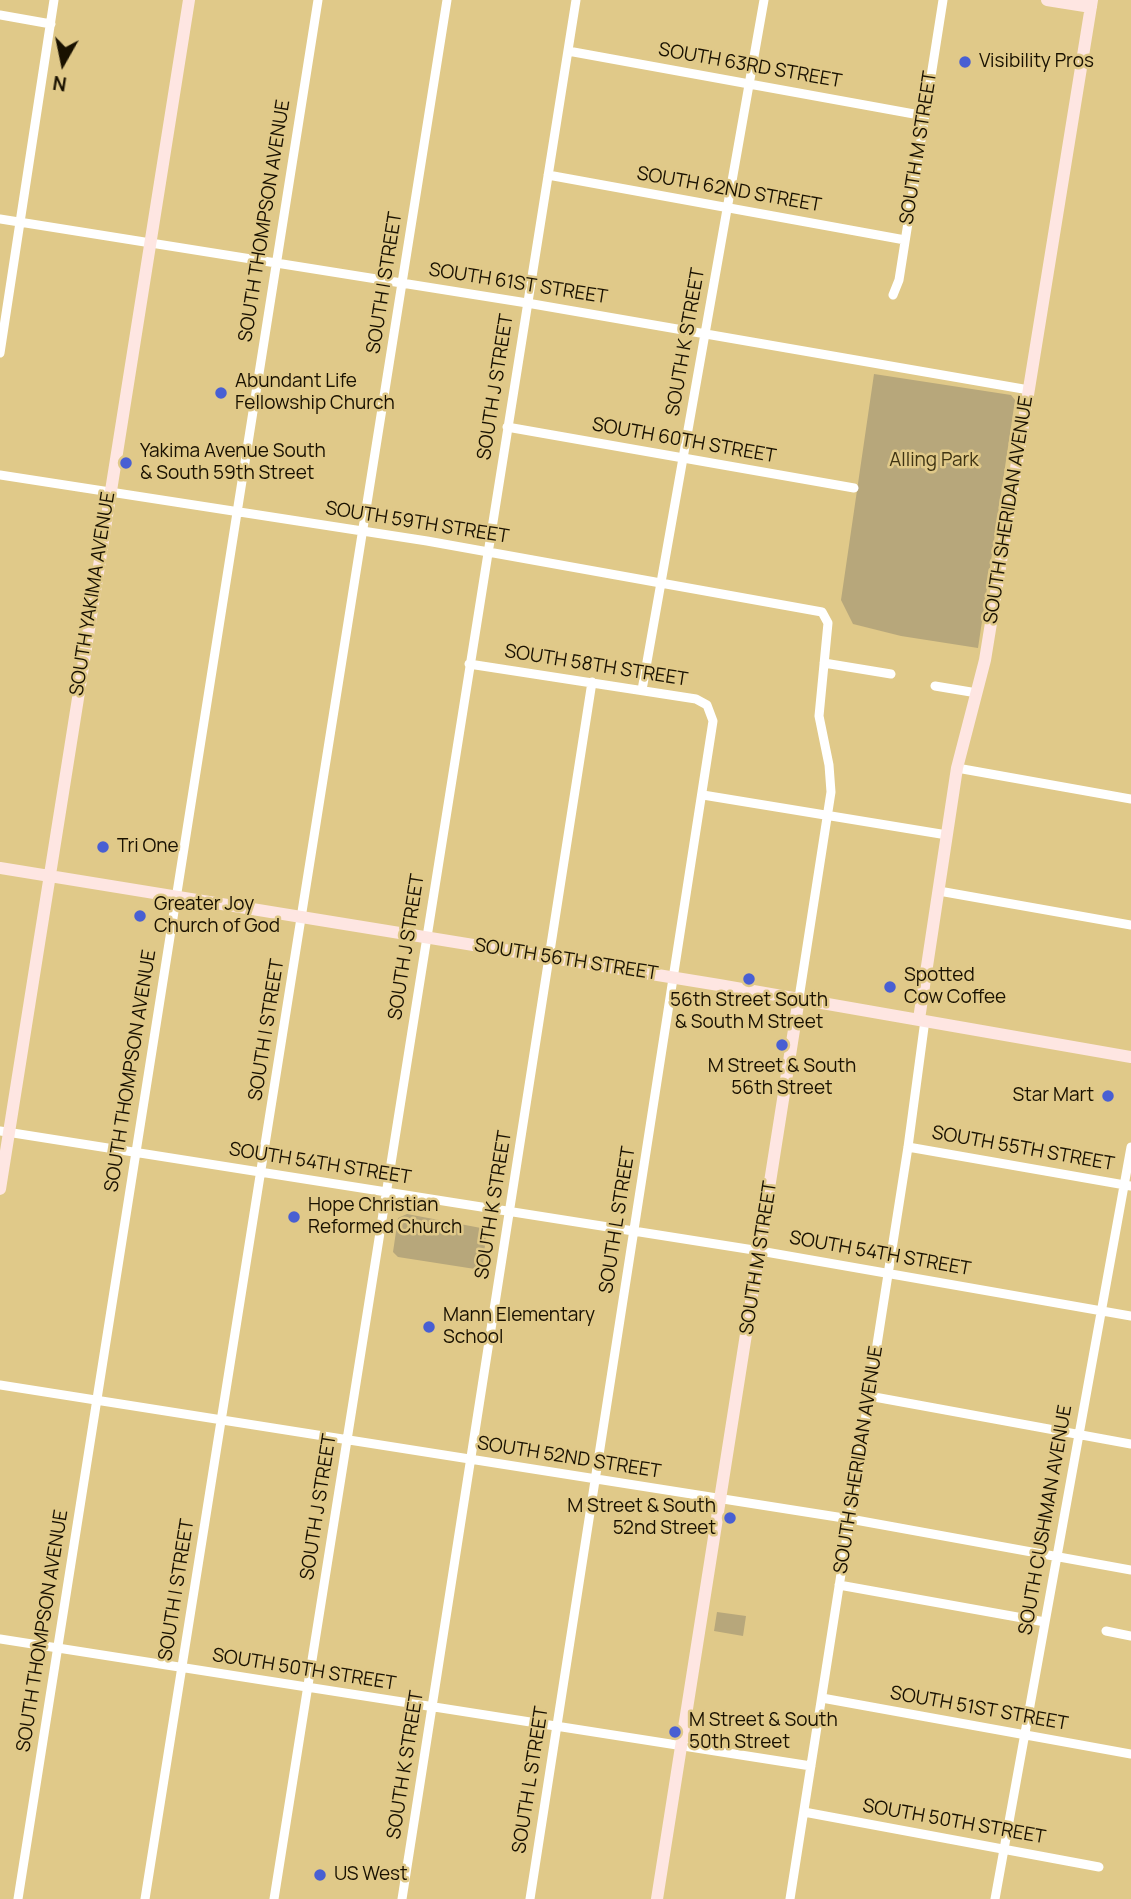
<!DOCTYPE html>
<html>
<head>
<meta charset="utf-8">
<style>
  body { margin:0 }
  #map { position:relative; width:1131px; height:1899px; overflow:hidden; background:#e0c989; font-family:Manrope,sans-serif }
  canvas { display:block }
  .north { position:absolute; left:28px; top:28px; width:70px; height:70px; -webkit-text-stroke:5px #e0c989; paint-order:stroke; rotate:189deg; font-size:19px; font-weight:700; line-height:28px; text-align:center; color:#191100 }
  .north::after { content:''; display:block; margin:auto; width:24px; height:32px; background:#191100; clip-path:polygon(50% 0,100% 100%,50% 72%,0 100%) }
</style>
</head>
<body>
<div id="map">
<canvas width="1131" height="1899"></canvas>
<div class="north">N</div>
</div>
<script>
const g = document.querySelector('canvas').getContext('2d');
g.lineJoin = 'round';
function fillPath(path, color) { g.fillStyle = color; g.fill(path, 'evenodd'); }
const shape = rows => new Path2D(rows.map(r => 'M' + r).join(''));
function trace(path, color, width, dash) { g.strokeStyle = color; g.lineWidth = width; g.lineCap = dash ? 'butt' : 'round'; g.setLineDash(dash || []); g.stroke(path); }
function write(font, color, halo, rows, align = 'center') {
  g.font = font + ' Manrope,sans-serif'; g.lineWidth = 5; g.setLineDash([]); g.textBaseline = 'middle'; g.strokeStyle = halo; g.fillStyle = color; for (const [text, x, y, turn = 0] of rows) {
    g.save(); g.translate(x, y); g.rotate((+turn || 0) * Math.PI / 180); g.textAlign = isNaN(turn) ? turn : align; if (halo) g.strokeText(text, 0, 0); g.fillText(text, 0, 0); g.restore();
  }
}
fillPath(shape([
  [874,374,1011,395,1015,400,978,648,901,636,853,624,841,600],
  [407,1214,481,1228,486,1236,483,1263,475,1269,398,1257,393,1252,398,1218],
  [717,1612,746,1616,743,1636,714,1631]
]), '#b7a77b');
trace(shape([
  [0,15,51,24],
  [568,51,925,116],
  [548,175,905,240],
  [0,219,527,303,1029,390],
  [893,295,899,280,943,0],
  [0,353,54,0],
  [507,427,854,488],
  [0,475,427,541,822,612,828,623,819,716,829,765,831,792,799,998],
  [824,663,891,674],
  [469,664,696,699,707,705,713,721,530,1899],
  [935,686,977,693],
  [642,690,764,0],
  [957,768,1131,799],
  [703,795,947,835],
  [939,891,1131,925],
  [0,1131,760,1251,1131,1316],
  [908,1147,1131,1186],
  [0,1385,850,1519,1131,1570],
  [869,1396,1131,1444],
  [839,1585,1045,1622],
  [1106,1631,1131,1636],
  [0,1639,811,1766],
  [822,1698,1131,1754],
  [804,1812,1099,1867],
  [18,1899,318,0],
  [145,1899,447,0],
  [274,1899,576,0],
  [402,1899,592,682],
  [790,1899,908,1147,925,1020],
  [995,1899,1131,1147]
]), '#fff', 9);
trace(shape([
  [1047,0,1091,7],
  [0,868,719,985,1131,1057],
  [919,1019,957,768,985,660,1092,0],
  [0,1189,189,0],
  [657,1899,799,998]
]), '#fee6e2', 12);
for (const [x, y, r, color] of [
  [965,62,7,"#485fd3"],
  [221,393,7,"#485fd3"],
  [126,463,7,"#485fd3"],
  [103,847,7,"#485fd3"],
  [140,916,7,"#485fd3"],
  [749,979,7,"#485fd3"],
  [890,987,7,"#485fd3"],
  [782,1045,7,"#485fd3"],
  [1108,1096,7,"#485fd3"],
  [294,1217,7,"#485fd3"],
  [429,1327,7,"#485fd3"],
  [730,1518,7,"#485fd3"],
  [675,1732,7,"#485fd3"],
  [320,1875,7,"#485fd3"]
]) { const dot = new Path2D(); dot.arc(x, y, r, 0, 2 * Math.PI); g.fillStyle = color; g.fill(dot); trace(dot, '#e0c989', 2.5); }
write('19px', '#191100', '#e0c989', [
  ["Visibility Pros",979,62],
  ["Abundant Life",235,382],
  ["Fellowship Church",235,404],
  ["Yakima Avenue South",140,452],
  ["& South 59th Street",140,474],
  ["Tri One",117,847],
  ["Greater Joy",154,905],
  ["Church of God",154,927],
  ["Spotted",904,976],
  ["Cow Coffee",904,998],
  ["56th Street South",749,1001,"center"],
  ["& South M Street",749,1023,"center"],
  ["M Street & South",782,1067,"center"],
  ["56th Street",782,1089,"center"],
  ["Star Mart",1094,1096,"right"],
  ["Hope Christian",308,1206],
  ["Reformed Church",308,1228],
  ["Mann Elementary",443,1316],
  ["School",443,1338],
  ["M Street & South",716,1507,"right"],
  ["52nd Street",716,1529,"right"],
  ["M Street & South",689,1721],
  ["50th Street",689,1743],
  ["US West",334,1875]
], 'left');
write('19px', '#191100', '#e0c989', [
  ["SOUTH 63RD STREET",750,66,10],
  ["SOUTH M STREET",919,148,-81],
  ["SOUTH 62ND STREET",729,190,10],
  ["SOUTH THOMPSON AVENUE",265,221,-81],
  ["SOUTH I STREET",385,283,-81],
  ["SOUTH 61ST STREET",518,284,9],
  ["SOUTH K STREET",686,342,-80],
  ["SOUTH J STREET",496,387,-81],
  ["SOUTH 60TH STREET",684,441,10],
  ["SOUTH SHERIDAN AVENUE",1009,510,-81],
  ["SOUTH 59TH STREET",417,523,9],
  ["SOUTH YAKIMA AVENUE",93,594,-81],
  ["SOUTH 58TH STREET",596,666,9],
  ["SOUTH J STREET",407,947,-81],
  ["SOUTH 56TH STREET",566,960,9],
  ["SOUTH I STREET",267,1030,-81],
  ["SOUTH THOMPSON AVENUE",131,1071,-81],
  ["SOUTH 55TH STREET",1023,1149,10],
  ["SOUTH 54TH STREET",320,1164,9],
  ["SOUTH K STREET",494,1205,-81],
  ["SOUTH L STREET",618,1220,-81],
  ["SOUTH 54TH STREET",880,1254,10],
  ["SOUTH M STREET",759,1258,-81],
  ["SOUTH 52ND STREET",569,1458,9],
  ["SOUTH SHERIDAN AVENUE",859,1460,-81],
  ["SOUTH J STREET",319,1507,-81],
  ["SOUTH CUSHMAN AVENUE",1046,1520,-80],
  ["SOUTH I STREET",177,1590,-81],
  ["SOUTH THOMPSON AVENUE",43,1631,-81],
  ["SOUTH 50TH STREET",304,1670,9],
  ["SOUTH 51ST STREET",979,1709,10],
  ["SOUTH K STREET",406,1765,-81],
  ["SOUTH L STREET",531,1780,-81],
  ["SOUTH 50TH STREET",954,1822,10]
]);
write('19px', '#3f3413', '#e0c989', [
  ["Alling Park",934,461]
]);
</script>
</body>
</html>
